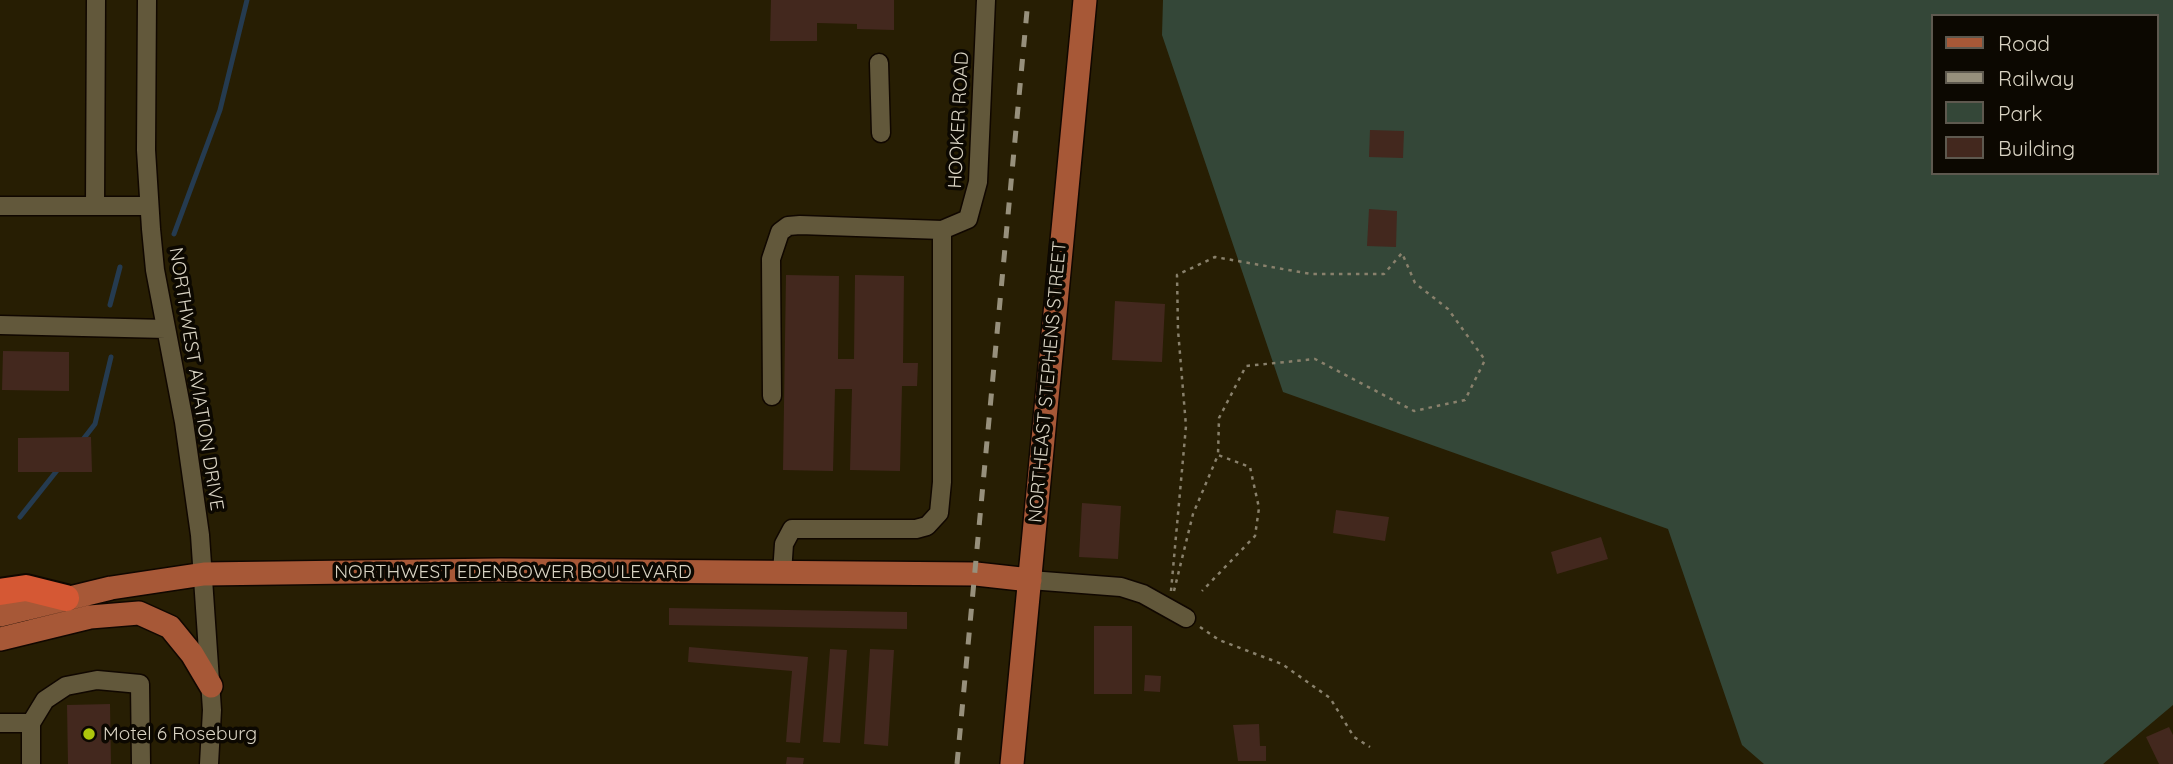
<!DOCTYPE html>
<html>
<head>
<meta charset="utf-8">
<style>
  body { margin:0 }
  #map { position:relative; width:2173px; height:764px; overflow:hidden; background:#271e03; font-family:Quicksand,sans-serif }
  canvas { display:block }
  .legend { position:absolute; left:1931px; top:14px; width:228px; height:161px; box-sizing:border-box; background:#0c0801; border:2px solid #5e594f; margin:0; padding:9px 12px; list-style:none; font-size:21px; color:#d9d3c3 }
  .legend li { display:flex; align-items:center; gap:14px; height:35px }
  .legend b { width:35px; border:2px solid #5e594f }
</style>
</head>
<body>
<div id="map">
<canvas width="2173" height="764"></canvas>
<ul class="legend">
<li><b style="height:9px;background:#a75837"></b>Road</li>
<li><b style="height:9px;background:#97907c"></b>Railway</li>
<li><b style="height:19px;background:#344738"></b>Park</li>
<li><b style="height:19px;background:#43281e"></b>Building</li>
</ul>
</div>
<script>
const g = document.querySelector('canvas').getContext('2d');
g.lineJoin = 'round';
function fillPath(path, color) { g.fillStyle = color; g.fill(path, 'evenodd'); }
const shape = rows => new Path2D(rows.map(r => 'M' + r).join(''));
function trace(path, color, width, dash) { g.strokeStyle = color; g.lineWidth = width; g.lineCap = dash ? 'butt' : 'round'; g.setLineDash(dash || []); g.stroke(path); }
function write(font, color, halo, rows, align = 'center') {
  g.font = font + ' Quicksand,sans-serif'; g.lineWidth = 7; g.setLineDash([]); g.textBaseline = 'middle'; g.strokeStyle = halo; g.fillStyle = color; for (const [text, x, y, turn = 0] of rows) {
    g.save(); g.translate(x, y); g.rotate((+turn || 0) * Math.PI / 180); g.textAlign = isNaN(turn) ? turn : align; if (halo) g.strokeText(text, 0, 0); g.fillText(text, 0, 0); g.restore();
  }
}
fillPath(shape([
  [1163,0,2173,0,2173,705,2103,764,1764,764,1742,745,1668,529,1283,392,1162,35],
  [1933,16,2157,16,2157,173,1933,173]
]), '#344738');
trace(shape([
  [174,234,220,110,247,0],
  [110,305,120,267],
  [81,442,95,424,111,357],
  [20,517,59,468]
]), '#253b50', 5);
fillPath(shape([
  [771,0,894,0,894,30,857,29,857,24,817,23,817,41,770,41],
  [1370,130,1404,131,1403,158,1369,157],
  [1369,209,1397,211,1396,247,1367,246],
  [786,275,839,276,838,359,854,359,855,275,904,276,903,363,918,363,917,386,902,386,900,471,850,470,852,389,835,389,833,471,783,470],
  [1115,301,1165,304,1162,362,1112,360],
  [3,351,69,352,69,391,2,390],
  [91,437,92,472,18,472,18,438],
  [1082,503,1121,506,1118,559,1079,557],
  [1336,510,1389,517,1385,541,1333,533],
  [1601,537,1608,559,1557,574,1551,552],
  [669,608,907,612,907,629,669,625],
  [1094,626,1132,626,1132,694,1094,694],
  [689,647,808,657,800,743,786,742,792,671,688,662],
  [830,649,847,650,840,743,823,742],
  [870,649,894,650,888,746,864,744],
  [1145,675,1161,676,1160,692,1144,691],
  [110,704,111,764,68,764,67,705],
  [1259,724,1260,746,1266,746,1266,761,1238,761,1233,725],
  [2169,727,2173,735,2173,764,2159,764,2146,737],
  [787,757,804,758,803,764,786,764]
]), '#43281e');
const minor = shape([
  [147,0,146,150,151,229,155,270,184,422,200,535,212,710,209,764],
  [879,63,881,133],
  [0,206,149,206],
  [95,206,96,0],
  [0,325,166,329],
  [772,396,771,259,780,232,788,226,800,225,942,230,968,219,978,182,986,0],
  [782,573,784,544,792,529,916,529,927,526,939,513,942,482,942,230],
  [1030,580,1121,587,1143,594,1186,618],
  [0,723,31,723,31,764],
  [31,723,45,700,66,686,97,680,140,684,141,764]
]);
const major = shape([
  [0,615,111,588,204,574,501,570,976,574,1030,580],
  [0,639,90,617,139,613,170,627,192,654,211,686],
  [1012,764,1085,0]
]);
const highway = shape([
  [0,592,26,588,66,598]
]);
trace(minor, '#100700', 21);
trace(major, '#100700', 26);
trace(highway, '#100700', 30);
trace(shape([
  [1171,591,1186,426,1178,330,1177,275,1215,257,1311,274,1384,274,1402,253,1415,283,1448,309,1485,360,1465,400,1414,411,1315,359,1246,366,1219,418,1218,455],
  [1174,591,1193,514,1218,455,1250,467,1259,508,1255,536,1202,591],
  [1200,627,1219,640,1282,664,1330,698,1354,737,1370,747]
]), '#89816c', 2.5, [3.5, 5]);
trace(minor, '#62583b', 18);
trace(major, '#a75837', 23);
trace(highway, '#d55834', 26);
trace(shape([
  [957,764,1028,0]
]), '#97907c', 5, [12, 12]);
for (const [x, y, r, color] of [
  [89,734,7,"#aec60c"]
]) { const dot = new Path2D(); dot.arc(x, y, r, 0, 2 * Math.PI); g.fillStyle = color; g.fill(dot); trace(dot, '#0c0801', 2.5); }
write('19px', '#d9d3c3', '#0c0801', [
  ["HOOKER ROAD",959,120,-87],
  ["NORTHWEST AVIATION DRIVE",196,379,81],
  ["NORTHEAST STEPHENS STREET",1048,382,-85],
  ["NORTHWEST EDENBOWER BOULEVARD",513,572]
]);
write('19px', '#d9d3c3', '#0c0801', [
  ["Motel 6 Roseburg",103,734]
], 'left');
</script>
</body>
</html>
